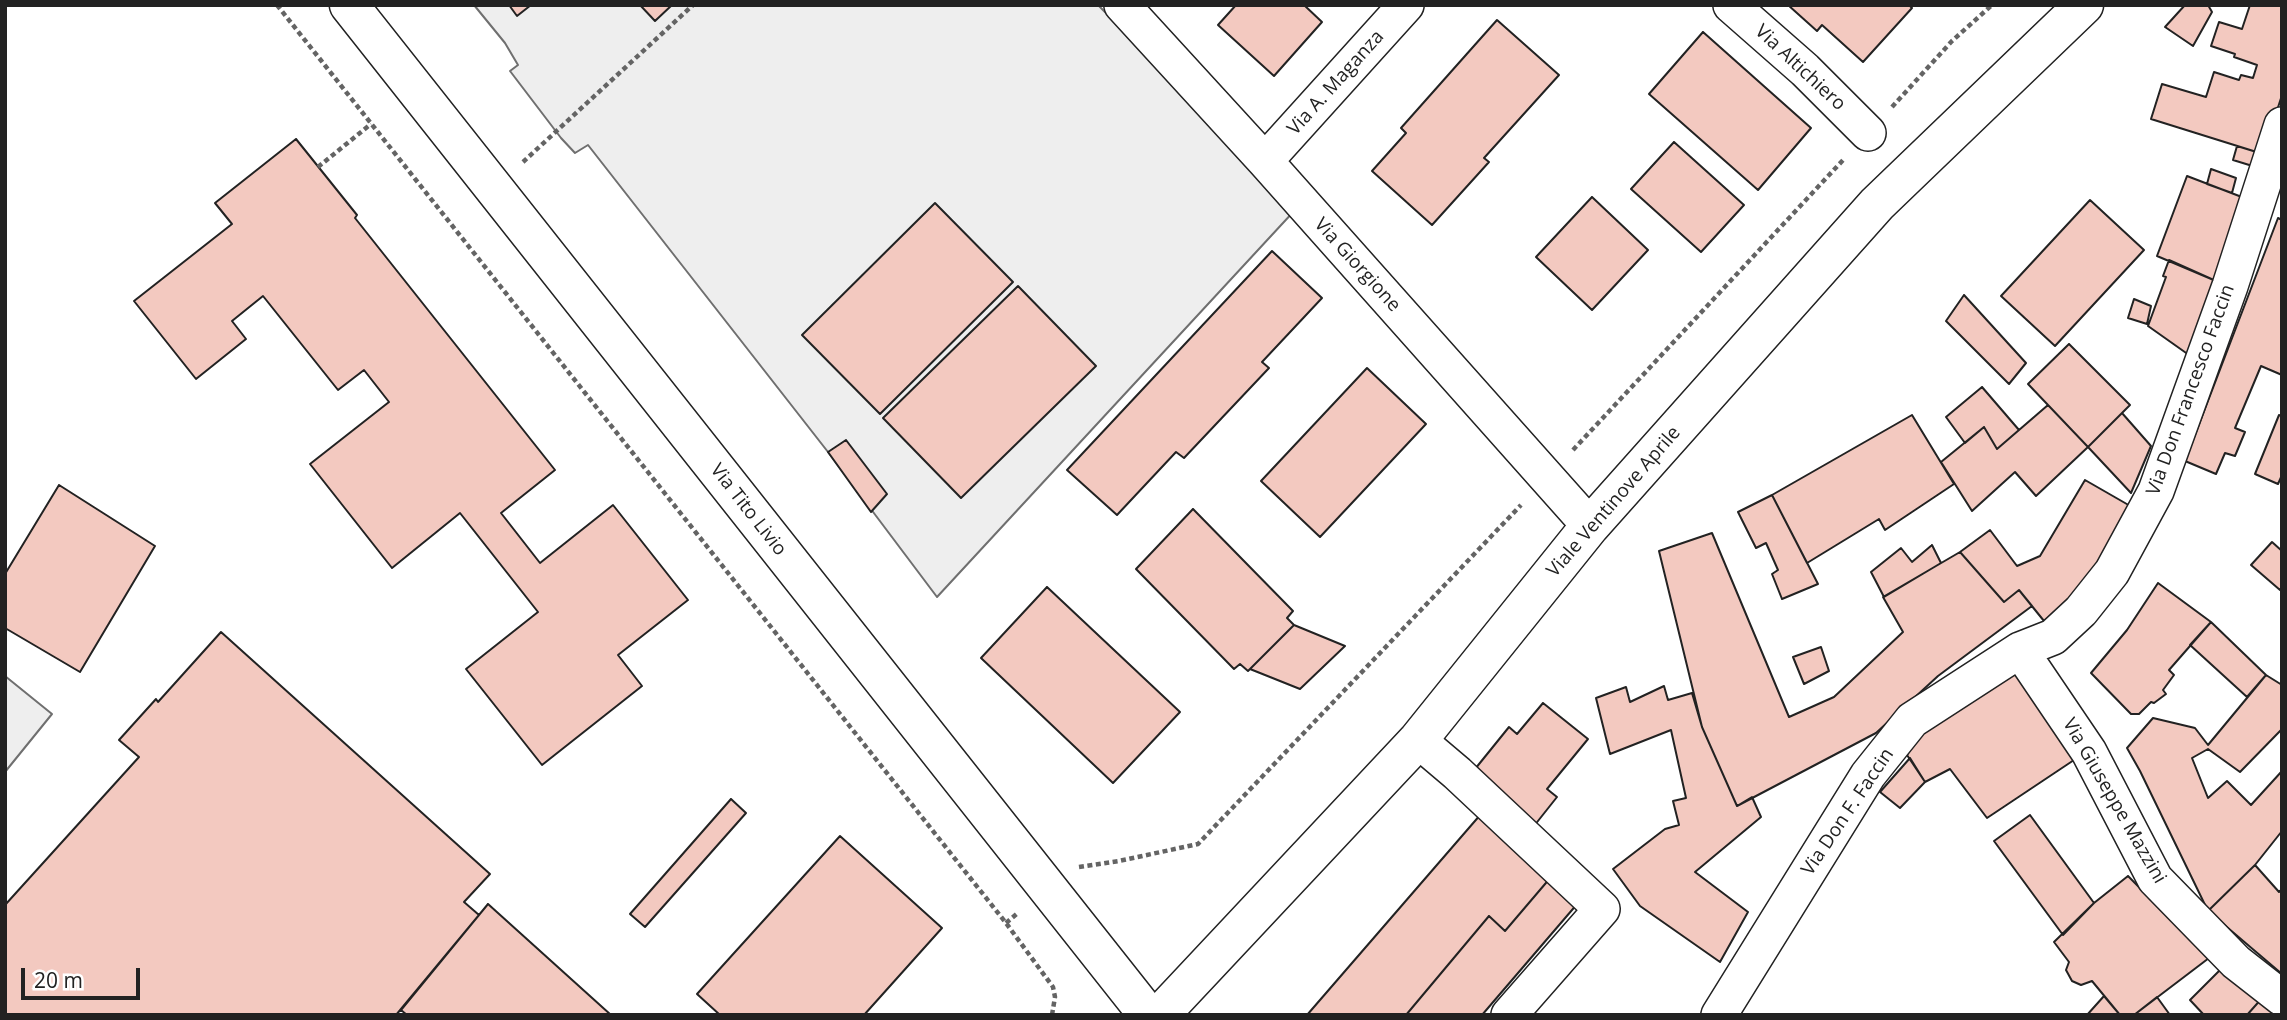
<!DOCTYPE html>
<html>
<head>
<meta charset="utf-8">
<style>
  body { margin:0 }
  #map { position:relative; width:2287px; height:1020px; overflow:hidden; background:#fff; font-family:"Open Sans",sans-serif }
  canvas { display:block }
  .frame { position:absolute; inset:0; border:7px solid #222; pointer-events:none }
  .scale { position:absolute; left:21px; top:968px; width:119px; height:32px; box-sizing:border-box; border:4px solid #222; border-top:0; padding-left:9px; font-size:21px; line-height:24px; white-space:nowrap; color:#222; -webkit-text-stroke:5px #fff; paint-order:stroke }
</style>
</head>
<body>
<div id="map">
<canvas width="2287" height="1020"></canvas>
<div class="frame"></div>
<div class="scale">20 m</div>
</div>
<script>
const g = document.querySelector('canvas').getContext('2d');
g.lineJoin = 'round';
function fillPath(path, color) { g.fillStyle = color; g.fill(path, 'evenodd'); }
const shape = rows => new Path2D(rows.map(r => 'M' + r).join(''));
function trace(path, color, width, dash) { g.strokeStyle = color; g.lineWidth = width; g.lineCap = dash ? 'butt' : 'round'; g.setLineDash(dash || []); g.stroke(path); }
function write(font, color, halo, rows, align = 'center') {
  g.font = font + ' "Open Sans",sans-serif'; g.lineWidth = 5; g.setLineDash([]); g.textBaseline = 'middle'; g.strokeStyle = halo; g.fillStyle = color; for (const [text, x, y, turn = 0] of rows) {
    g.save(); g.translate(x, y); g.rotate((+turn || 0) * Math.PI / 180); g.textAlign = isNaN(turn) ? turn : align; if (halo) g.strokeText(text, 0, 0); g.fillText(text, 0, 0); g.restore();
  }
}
const green = shape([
  [474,5,1098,5,1279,188,1295,210,937,597,828,452,588,145,575,153,561,138,510,71,518,65,505,43,474,5],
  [5,676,52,714,5,772,5,676]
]);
fillPath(green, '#eee');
trace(green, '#6f6f6f', 2);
const building = shape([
  [509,5,531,5,517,16,509,5],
  [640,5,672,5,655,21,640,5],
  [1236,5,1304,5,1322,22,1274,76,1218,25,1236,5],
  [1788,5,1909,5,1912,8,1863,62,1822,25,1817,31,1788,5],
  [2185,5,2208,5,2212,12,2193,46,2165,27,2185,5],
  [2250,5,2282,5,2282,95,2263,154,2151,119,2162,84,2206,97,2214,72,2239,80,2241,75,2253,78,2257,65,2234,57,2235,54,2211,46,2219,22,2242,29,2250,5],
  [1497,20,1559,75,1484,158,1489,162,1432,225,1372,171,1406,133,1401,128,1497,20],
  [1703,32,1811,128,1758,190,1649,94,1703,32],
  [296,139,357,215,355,218,555,470,501,513,540,563,613,505,688,600,618,655,642,686,542,765,466,669,538,612,460,513,392,568,310,464,389,402,364,370,338,390,263,296,232,321,246,339,196,379,134,301,232,224,215,203,296,139],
  [1674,142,1744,205,1701,252,1631,189,1674,142],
  [2237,146,2263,154,2259,168,2233,160,2237,146],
  [2211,169,2236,178,2232,193,2207,184,2211,169],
  [2187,176,2247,199,2216,281,2157,256,2187,176],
  [1592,197,1648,250,1592,310,1536,257,1592,197],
  [2090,200,2144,250,2055,346,2001,296,2090,200],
  [935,203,1013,282,880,414,802,335,935,203],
  [2278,218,2282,220,2282,375,2261,366,2235,428,2245,432,2235,456,2225,453,2216,474,2185,461,2278,218],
  [1272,251,1322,298,1262,362,1269,368,1184,458,1176,452,1117,515,1067,470,1272,251],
  [2169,260,2216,281,2189,355,2148,326,2166,277,2163,276,2169,260],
  [1018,286,1096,366,961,498,883,418,1018,286],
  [1964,295,2026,363,2009,384,1946,321,1964,295],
  [2134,299,2151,306,2147,324,2128,318,2134,299],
  [2069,344,2130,405,2088,447,2028,384,2069,344],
  [1367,368,1426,424,1320,537,1261,481,1367,368],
  [1982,387,2019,430,1997,449,1984,427,1965,443,1946,417,1982,387],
  [2048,405,2088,447,2036,496,2015,472,1972,511,1941,462,1984,427,1997,449,2048,405],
  [2122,413,2151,446,2131,493,2088,447,2122,413],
  [1912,415,1954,484,1885,530,1879,519,1807,563,1772,495,1912,415],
  [2279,415,2282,416,2282,475,2278,484,2255,474,2279,415],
  [846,440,887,494,871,512,828,452,846,440],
  [2085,480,2132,507,2073,602,2044,621,2019,590,2004,602,1960,552,1990,530,2017,566,2040,556,2085,480],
  [59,485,155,546,80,672,5,628,5,574,59,485],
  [1772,495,1818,584,1782,599,1772,574,1778,570,1766,543,1756,548,1738,512,1772,495],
  [1193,509,1293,611,1287,618,1294,625,1248,671,1240,664,1234,669,1136,569,1193,509],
  [1712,533,1789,717,1834,697,1903,632,1883,597,1960,552,2004,602,2019,590,2032,606,1938,676,1876,733,1737,806,1702,727,1659,551,1712,533],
  [2272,542,2282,551,2282,587,2280,590,2251,565,2272,542],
  [1932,545,1941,563,1884,597,1871,572,1901,548,1912,562,1932,545],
  [2158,583,2211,622,2169,670,2174,675,2163,690,2166,694,2154,703,2151,702,2139,714,2131,714,2091,673,2127,630,2158,583],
  [1047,587,1180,712,1113,783,981,658,1047,587],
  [2211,622,2266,675,2247,697,2190,645,2211,622],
  [1294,625,1345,646,1300,689,1250,669,1294,625],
  [221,632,490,874,464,902,479,915,396,1015,5,1015,5,905,139,757,119,740,156,699,158,702,221,632],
  [1821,647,1829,671,1804,684,1793,657,1821,647],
  [2013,669,2074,760,1987,818,1950,769,1925,782,1907,755,1924,726,2013,669],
  [2266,675,2282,685,2282,729,2240,772,2208,749,2192,758,2208,798,2227,781,2251,805,2282,771,2282,831,2255,865,2208,911,2140,771,2127,748,2153,718,2195,728,2208,745,2266,675],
  [1664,686,1668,700,1692,693,1702,727,1737,806,1752,797,1761,817,1695,872,1748,912,1720,962,1640,906,1613,869,1665,829,1679,825,1673,801,1686,798,1671,730,1610,754,1596,698,1626,687,1630,702,1664,686],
  [1543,703,1588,739,1547,789,1557,797,1534,826,1471,774,1509,727,1517,734,1543,703],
  [1910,758,1925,782,1900,808,1880,792,1910,758],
  [731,799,746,813,645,927,630,914,731,799],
  [1481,814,1551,877,1505,931,1489,916,1406,1015,1307,1015,1481,814],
  [2030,815,2094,903,2063,935,1994,841,2030,815],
  [840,836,942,928,864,1015,720,1015,697,994,840,836],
  [2255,865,2279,892,2282,889,2282,974,2208,911,2255,865],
  [2128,876,2209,958,2134,1015,2120,1015,2092,981,2081,985,2072,981,2066,970,2069,962,2054,942,2094,903,2128,876],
  [1551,877,1578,903,1482,1015,1406,1015,1489,916,1505,931,1551,877],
  [488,904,611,1015,407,1015,401,1010,488,904],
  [2227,963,2263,997,2247,1015,2204,1015,2190,1000,2227,963],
  [2104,996,2120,1015,2087,1015,2104,996],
  [2157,997,2170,1015,2134,1015,2157,997],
  [2263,997,2281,1015,2247,1015,2263,997]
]);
fillPath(building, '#f3c9c0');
trace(building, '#222', 2);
const minor = shape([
  [1122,5,1265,161,1590,526],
  [1731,5,1805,70,1868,133],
  [1265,161,1406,5],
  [2020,650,2089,752,2155,879,2236,962,2282,998],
  [1418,740,1457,773,1602,909,1509,1015],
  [1719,1015,1868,775,1912,720,2020,650,2053,637,2081,611,2112,572,2156,491,2230,286,2282,125]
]);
const tertiary = shape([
  [349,5,1148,1015]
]);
const primary = shape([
  [1160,1015,1418,740,1590,526,1877,204,2084,5]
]);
trace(minor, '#222', 38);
trace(tertiary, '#222', 41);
trace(primary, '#222', 41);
trace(shape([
  [277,5,1006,923,1053,987,1055,997,1052,1015],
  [1892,107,1952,41,1992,5],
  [523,162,693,5],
  [318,167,371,124],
  [1573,450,1844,159],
  [1079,867,1119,861,1198,844,1521,505],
  [1006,923,1019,912]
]), '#646464', 4.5, [5, 3.5]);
trace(minor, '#fff', 35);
trace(tertiary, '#fff', 38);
trace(primary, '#fff', 38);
write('19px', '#222', '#fff', [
  ["Via Altichiero",1800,68,43],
  ["Via A. Maganza",1336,83,-48],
  ["Via Giorgione",1357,265,48],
  ["Via Don Francesco Faccin",2191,390,-70],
  ["Viale Ventinove Aprile",1614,502,-49],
  ["Via Tito Livio",748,510,52],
  ["Via Giuseppe Mazzini",2114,801,60],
  ["Via Don F. Faccin",1848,812,-56]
]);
</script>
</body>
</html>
